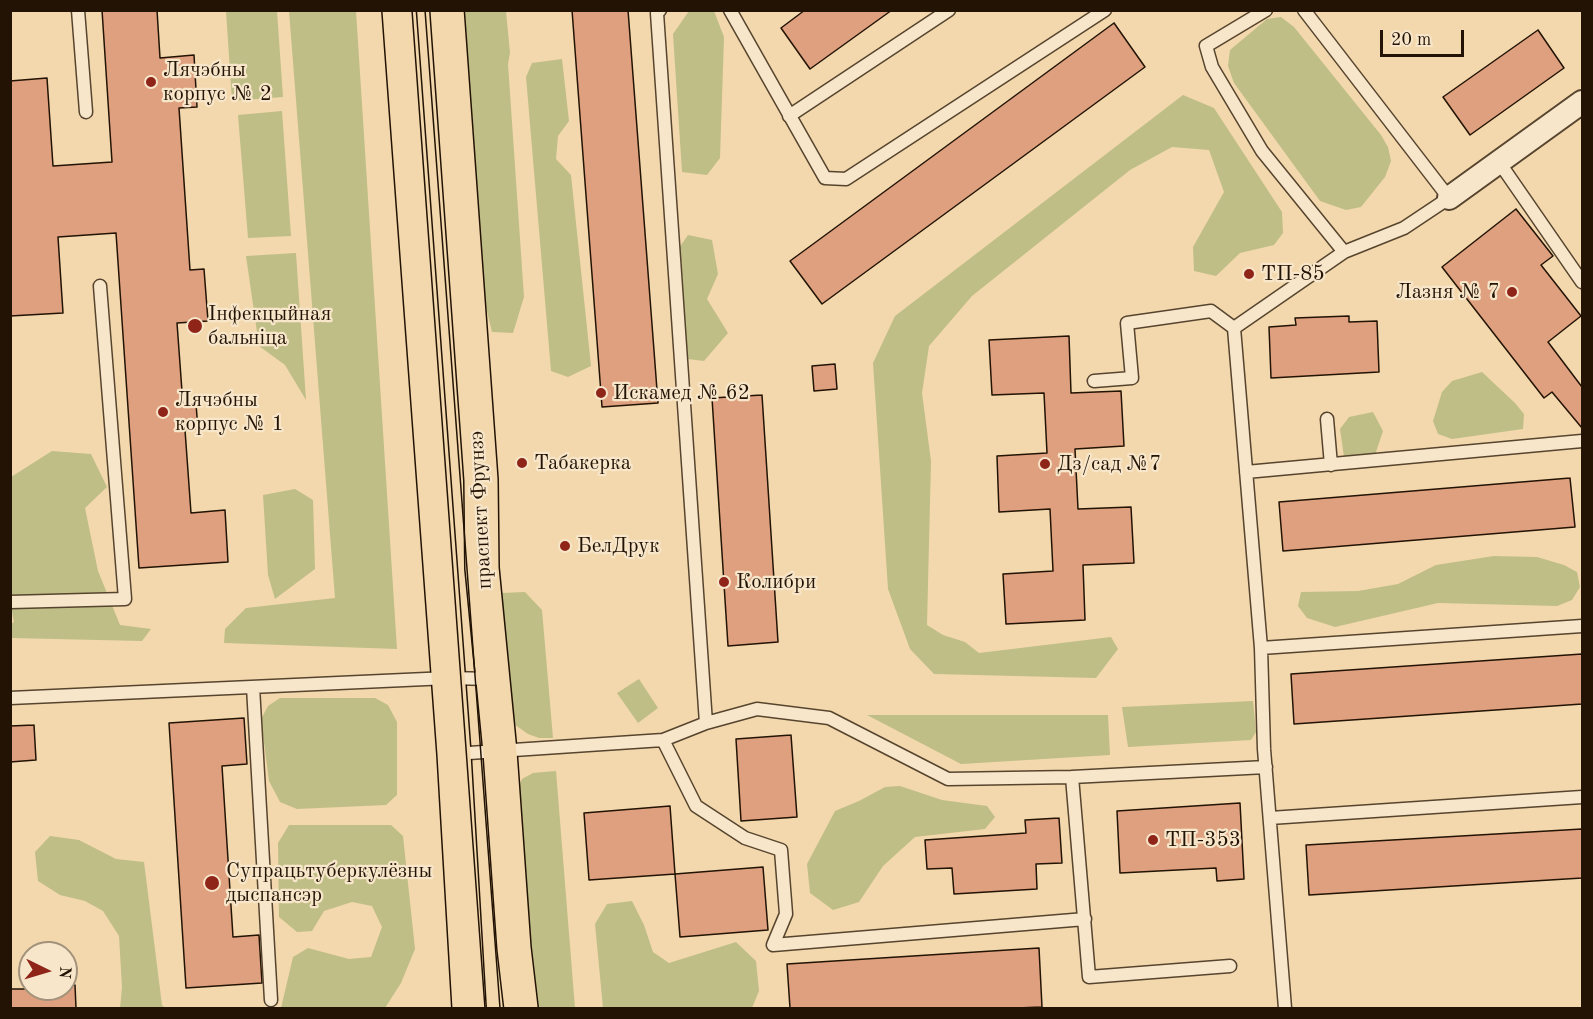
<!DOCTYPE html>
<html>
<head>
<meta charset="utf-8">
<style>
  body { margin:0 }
  #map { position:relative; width:1593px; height:1019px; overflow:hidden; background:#f3d8ad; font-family:"Old Standard TT",serif }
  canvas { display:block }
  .frame { position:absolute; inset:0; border:12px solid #221304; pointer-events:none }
  .north { position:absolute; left:18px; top:941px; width:60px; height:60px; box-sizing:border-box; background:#f7e6ca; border:2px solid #a2927b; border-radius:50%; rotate:95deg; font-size:16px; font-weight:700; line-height:24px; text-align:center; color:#221304 }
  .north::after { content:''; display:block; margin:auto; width:21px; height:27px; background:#8f2418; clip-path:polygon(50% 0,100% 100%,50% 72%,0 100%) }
  .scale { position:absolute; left:1380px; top:30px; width:84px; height:27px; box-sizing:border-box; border:3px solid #221304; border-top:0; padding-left:8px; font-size:18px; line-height:21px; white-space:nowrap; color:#221304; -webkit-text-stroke:4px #f7e6ca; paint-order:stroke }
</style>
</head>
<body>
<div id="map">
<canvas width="1593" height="1019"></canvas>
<div class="frame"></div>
<div class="north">N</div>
<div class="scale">20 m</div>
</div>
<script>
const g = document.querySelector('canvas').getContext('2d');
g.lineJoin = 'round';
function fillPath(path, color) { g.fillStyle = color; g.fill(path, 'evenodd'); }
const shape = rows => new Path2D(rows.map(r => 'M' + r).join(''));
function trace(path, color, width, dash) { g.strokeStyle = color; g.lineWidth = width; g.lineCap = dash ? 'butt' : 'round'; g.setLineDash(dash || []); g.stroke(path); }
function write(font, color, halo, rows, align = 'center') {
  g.font = font + ' "Old Standard TT",serif'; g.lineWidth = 4.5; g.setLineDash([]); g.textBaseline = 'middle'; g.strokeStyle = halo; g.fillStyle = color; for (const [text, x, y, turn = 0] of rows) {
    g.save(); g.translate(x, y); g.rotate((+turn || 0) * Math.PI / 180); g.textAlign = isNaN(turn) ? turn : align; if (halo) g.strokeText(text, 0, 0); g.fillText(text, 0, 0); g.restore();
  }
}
fillPath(shape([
  [226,11,277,11,283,97,232,101],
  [289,11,356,11,397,649,224,643,225,629,246,608,335,598],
  [459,11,506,11,510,53,508,64,524,297,513,333,492,332,478,274],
  [689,11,714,11,724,37,720,158,707,175,682,172,673,34],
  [1281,17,1294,27,1381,135,1388,147,1391,161,1385,177,1361,207,1346,210,1320,201,1234,83,1228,66,1230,50,1267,19],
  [562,59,569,121,558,136,556,159,571,175,591,366,568,377,551,371,526,77,532,63],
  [1183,95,1214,108,1282,212,1283,233,1274,245,1240,253,1216,276,1194,271,1193,247,1224,192,1209,150,1172,147,1130,170,972,296,929,346,922,393,931,461,927,625,943,635,965,642,979,653,1111,637,1118,649,1096,678,934,674,910,649,888,589,873,363,895,316],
  [282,111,291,236,248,238,238,115],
  [688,235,712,240,718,274,707,299,728,333,704,361,688,359,679,248],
  [296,253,306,400,285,365,259,346,246,256],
  [1482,372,1515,403,1524,414,1523,429,1452,439,1438,434,1433,421,1442,392,1452,381],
  [1373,412,1383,431,1375,455,1344,457,1340,429,1349,417],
  [52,451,91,454,107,487,85,508,98,571,120,625,151,629,142,641,11,638,11,624,14,622,10,602,11,477],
  [295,489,313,500,315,569,275,599,268,575,263,495],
  [1494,556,1537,557,1564,565,1577,572,1580,587,1572,600,1557,606,1438,603,1335,627,1307,618,1298,606,1301,592,1358,591,1398,584,1436,565],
  [525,592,542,610,553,738,539,738,528,734,511,722,502,593],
  [639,679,658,708,638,723,617,693],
  [280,698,375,698,388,705,397,722,397,795,386,805,297,809,280,802,269,781,261,719,268,706],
  [1253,701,1256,732,1251,740,1128,747,1122,707],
  [867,715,1108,715,1110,755,961,764],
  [556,771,575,1008,536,1008,532,995,516,793,522,779,533,773],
  [900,786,942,800,987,806,995,817,985,829,915,837,883,866,859,902,833,910,810,893,807,864,835,811,859,801,885,787],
  [289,825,391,825,403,836,415,949,401,983,385,1008,281,1008,293,957,308,948,349,959,371,957,382,927,372,906,352,902,324,911,312,931,297,932,279,917,278,843],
  [50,836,79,840,116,859,144,862,162,1005,165,1008,120,1008,122,987,119,936,103,911,85,901,60,895,38,881,35,852],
  [632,901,644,925,653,952,669,963,736,942,756,961,759,991,752,1008,603,1008,595,924,607,904]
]), '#bfbe86');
const building = shape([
  [102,10,157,10,160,58,194,55,197,107,179,108,190,270,204,269,208,321,177,323,183,405,196,404,198,429,185,430,191,513,225,510,228,562,139,568,116,233,58,237,63,313,10,316,10,81,47,78,53,166,112,162,102,10],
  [572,10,628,10,658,403,602,407,572,10],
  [805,10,892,10,810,69,781,28,805,10],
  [1114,23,1145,67,822,304,790,261,1114,23],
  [1538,30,1564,68,1470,135,1443,97,1538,30],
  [1516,209,1553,256,1541,265,1581,316,1548,342,1582,387,1582,428,1552,392,1544,398,1442,267,1516,209],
  [1349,316,1349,322,1377,321,1379,372,1271,378,1269,327,1296,325,1295,318,1349,316],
  [1069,336,1071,393,1121,391,1124,446,1075,449,1078,509,1131,507,1134,563,1083,565,1085,620,1006,624,1003,574,1053,571,1050,509,999,512,997,456,1047,453,1044,393,992,395,989,340,1069,336],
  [835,364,837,389,814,391,812,366,835,364],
  [762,395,778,642,728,646,712,398,762,395],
  [1570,478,1575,527,1283,551,1279,502,1570,478],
  [1582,654,1582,704,1294,724,1291,674,1582,654],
  [244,718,247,764,222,766,233,937,259,935,262,983,186,988,169,723,244,718],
  [34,725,36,760,10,762,10,726,34,725],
  [791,735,797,817,741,821,736,739,791,735],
  [1240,803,1244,879,1217,881,1216,868,1120,873,1117,811,1240,803],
  [670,806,675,874,589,880,584,813,670,806],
  [1059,818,1062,863,1036,864,1037,889,954,894,952,868,927,869,925,840,1026,833,1025,820,1059,818],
  [1582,829,1582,878,1309,895,1306,845,1582,829],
  [763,867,768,930,680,937,675,874,763,867],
  [1039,948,1042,1007,1017,1008,790,1008,787,964,1039,948],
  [75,985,76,1008,10,1008,10,989,66,989,66,986,75,985]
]);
fillPath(building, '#dea07e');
trace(building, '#221304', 1.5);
const service = shape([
  [78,10,86,112],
  [660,10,657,13,706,723],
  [730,10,825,178,846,179,1105,10],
  [1266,10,1206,46,1212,67,1262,151,1344,252],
  [789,116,949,10],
  [1499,162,1582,282],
  [1094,381,1132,378,1127,323,1211,311,1234,328],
  [1327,419,1331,465],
  [1246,472,1582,441],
  [10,602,125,599,100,286],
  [1261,648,1582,626],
  [253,687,271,1000],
  [10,698,448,678,492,679],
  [663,740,696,806,745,838,781,850,786,914,773,945,1085,919],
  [454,754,663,740,706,723,757,709,829,718,948,779,1072,777,1266,767],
  [1072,777,1089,977,1230,966],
  [1270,818,1582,797],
  [1285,1008,1264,749,1261,648,1234,328,1344,252,1404,228,1449,198,1304,10]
]);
const minor = shape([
  [1449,198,1582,102]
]);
const primary = shape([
  [399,10,454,754,469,1008],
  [447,10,481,480,482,568,500,752,514,948,521,1008]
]);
trace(service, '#56442e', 15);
trace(minor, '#56442e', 26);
trace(primary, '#221304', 36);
trace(service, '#f7e6ca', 12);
trace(minor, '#f7e6ca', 22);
trace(primary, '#f3d8ad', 33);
trace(shape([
  [412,10,485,1008],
  [425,10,500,1008]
]), '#221304', 1.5);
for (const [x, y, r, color] of [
  [151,82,6,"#8f2418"],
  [1249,274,6,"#8f2418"],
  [1512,292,6,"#8f2418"],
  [195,326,8,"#8f2418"],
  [601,393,6,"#8f2418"],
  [163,412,6,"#8f2418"],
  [522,463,6,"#8f2418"],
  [1045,464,6,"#8f2418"],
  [565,546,6,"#8f2418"],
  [724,582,6,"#8f2418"],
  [1153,840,6,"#8f2418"],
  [212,883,8,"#8f2418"]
]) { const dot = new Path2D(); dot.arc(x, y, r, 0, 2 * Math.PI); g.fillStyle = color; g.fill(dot); trace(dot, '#f7e6ca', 2); }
write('21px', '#221304', '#f7e6ca', [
  ["Лячэбны",163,70],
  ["корпус № 2",163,94],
  ["ТП-85",1261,274],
  ["Лазня № 7",1500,292,"right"],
  ["Інфекцыйная",208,314],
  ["бальніца",208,338],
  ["Искамед № 62",613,393],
  ["Лячэбны",175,400],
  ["корпус № 1",175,424],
  ["Табакерка",534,463],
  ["Дз/сад №7",1057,464],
  ["БелДрук",577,546],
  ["Колибри",736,582],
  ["ТП-353",1165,840],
  ["Супрацьтуберкулёзны",226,871],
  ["дыспансэр",226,895]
], 'left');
write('21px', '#221304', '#f7e6ca', [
  ["праспект Фрунзэ",481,510,-93]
]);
</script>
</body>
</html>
